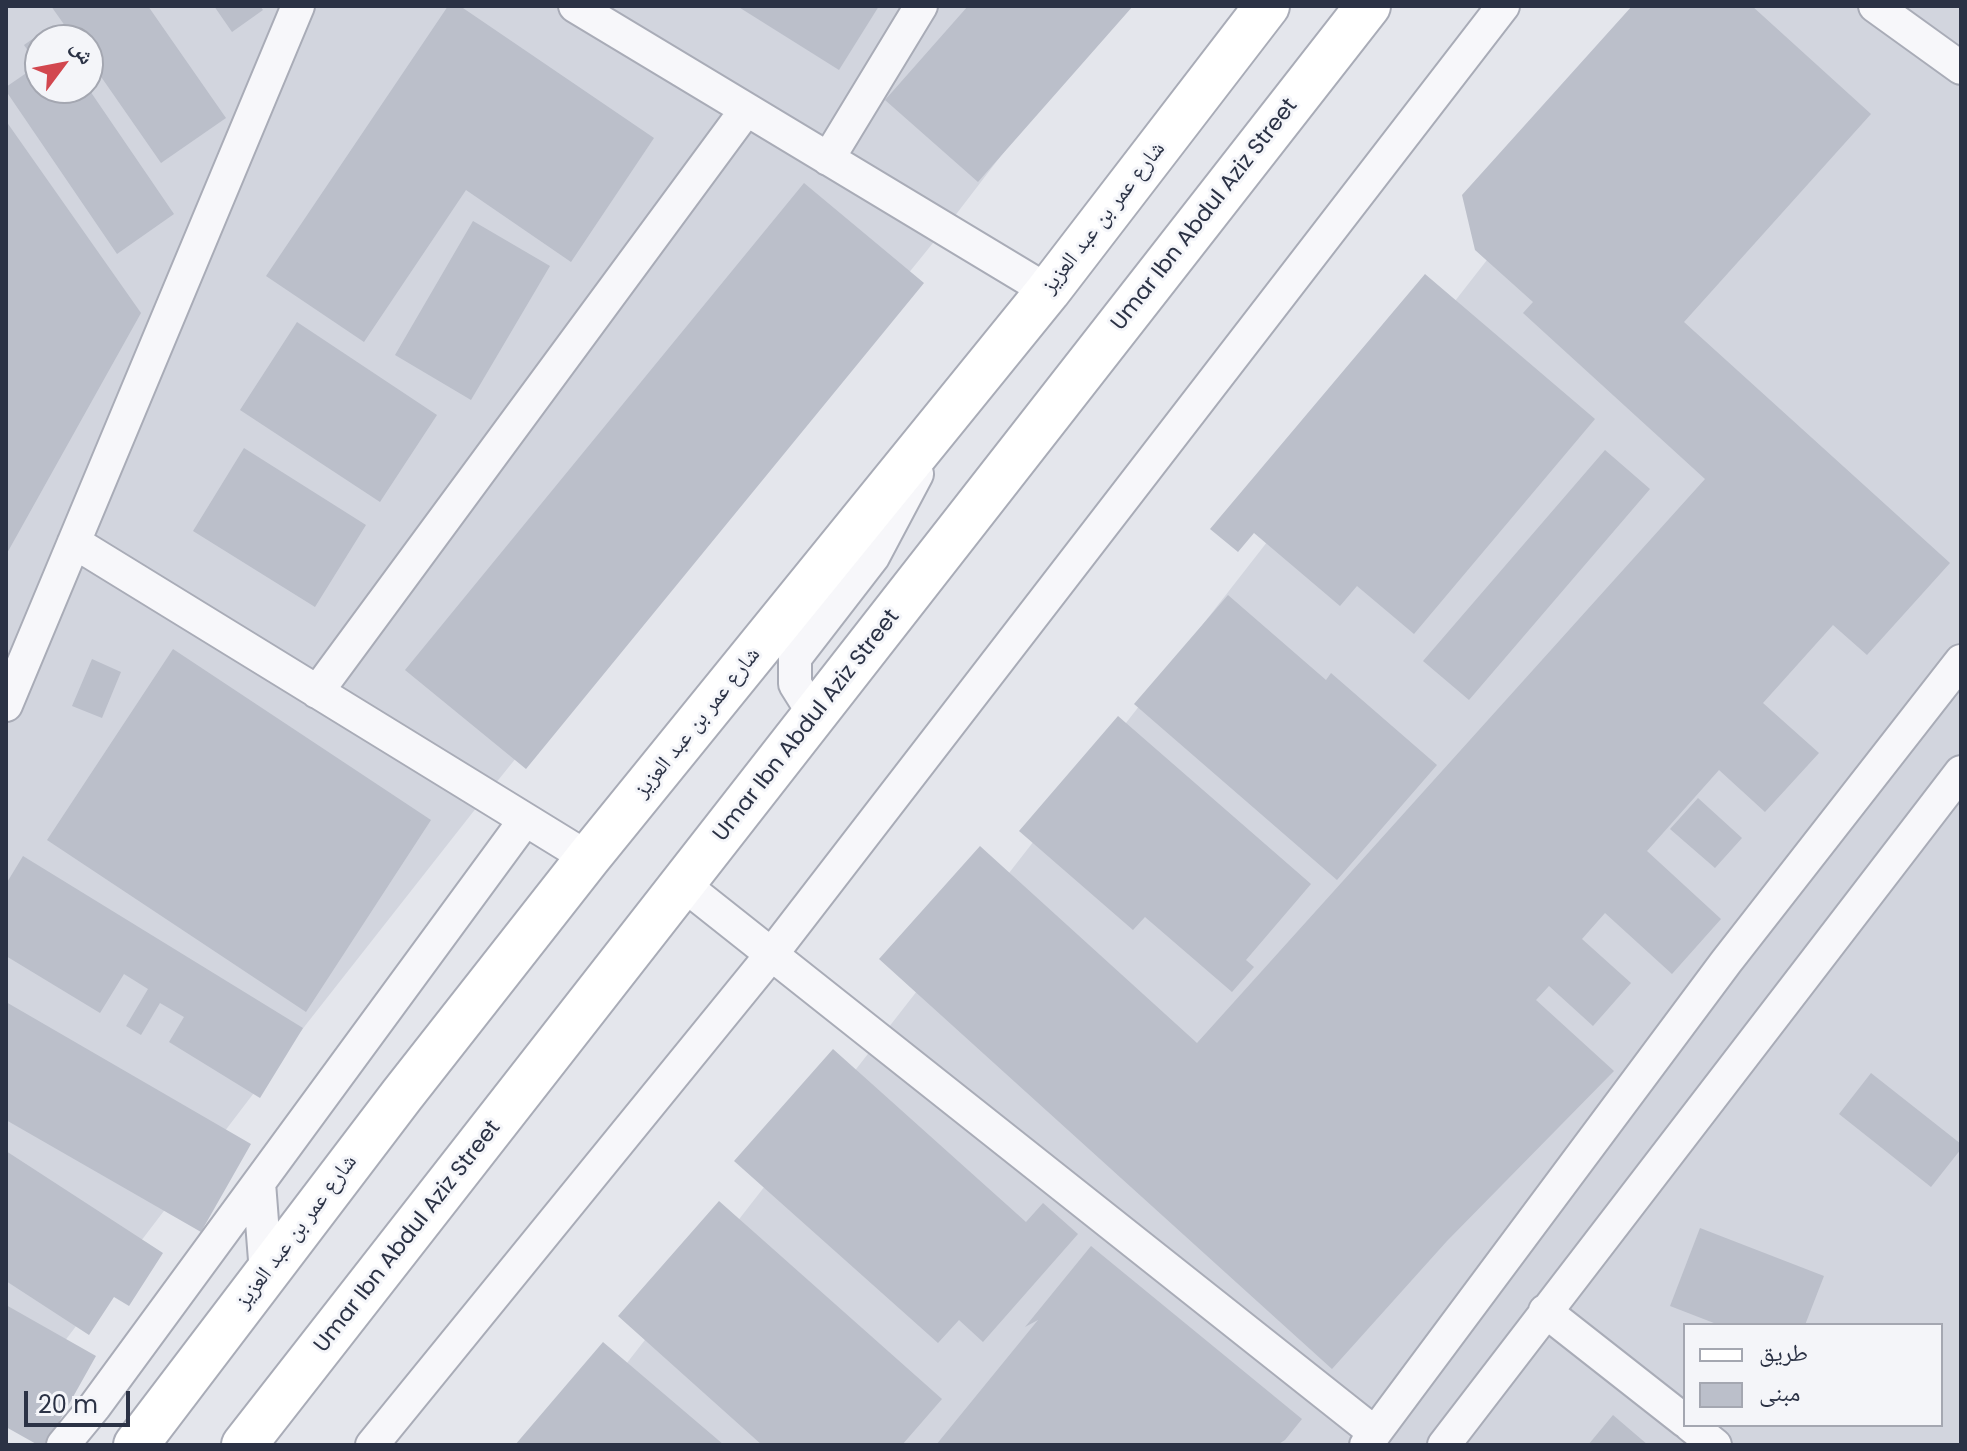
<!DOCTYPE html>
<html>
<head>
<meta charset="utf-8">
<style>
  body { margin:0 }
  #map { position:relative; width:1967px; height:1451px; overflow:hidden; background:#e4e6ec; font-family:Poppins,"Noto Naskh Arabic",sans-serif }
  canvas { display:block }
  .frame { position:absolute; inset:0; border:8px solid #2b3245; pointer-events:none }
  .legend { position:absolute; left:1683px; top:1323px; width:260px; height:104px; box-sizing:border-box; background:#f4f5f9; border:2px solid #a4a7b1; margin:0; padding:10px 14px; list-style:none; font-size:24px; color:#2b3245 }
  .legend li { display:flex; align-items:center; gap:16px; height:40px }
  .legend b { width:40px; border:2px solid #a4a7b1 }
  .north { position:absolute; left:24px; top:24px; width:80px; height:80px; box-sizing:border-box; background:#f4f5f9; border:2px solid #a4a7b1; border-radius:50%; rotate:58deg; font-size:22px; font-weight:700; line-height:32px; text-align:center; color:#2b3245 }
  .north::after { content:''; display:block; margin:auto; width:28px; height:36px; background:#d2474f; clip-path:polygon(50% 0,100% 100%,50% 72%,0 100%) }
  .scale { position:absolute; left:24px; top:1391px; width:106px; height:36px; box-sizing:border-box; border:4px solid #2b3245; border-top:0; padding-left:10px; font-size:24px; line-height:28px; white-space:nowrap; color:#2b3245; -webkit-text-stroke:6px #f4f5f9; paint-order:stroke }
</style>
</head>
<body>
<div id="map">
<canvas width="1967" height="1451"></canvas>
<div class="frame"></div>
<ul class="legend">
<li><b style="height:10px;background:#fff"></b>طريق</li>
<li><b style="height:22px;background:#bbbfca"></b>مبنى</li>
</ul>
<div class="north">ش</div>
<div class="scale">20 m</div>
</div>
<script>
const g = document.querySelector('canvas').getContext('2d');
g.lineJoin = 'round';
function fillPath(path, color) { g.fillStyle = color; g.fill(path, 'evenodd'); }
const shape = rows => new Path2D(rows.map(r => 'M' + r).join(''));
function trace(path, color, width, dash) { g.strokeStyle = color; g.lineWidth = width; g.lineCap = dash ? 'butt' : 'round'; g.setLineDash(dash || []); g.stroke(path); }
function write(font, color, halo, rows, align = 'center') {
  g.font = font + ' Poppins,"Noto Naskh Arabic",sans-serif'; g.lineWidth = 6; g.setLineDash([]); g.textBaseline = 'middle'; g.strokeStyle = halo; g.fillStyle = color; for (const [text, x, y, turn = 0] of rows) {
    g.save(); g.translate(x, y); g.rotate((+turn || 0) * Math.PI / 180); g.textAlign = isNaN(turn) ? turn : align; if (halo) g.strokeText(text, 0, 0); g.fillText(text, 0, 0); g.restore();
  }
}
fillPath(shape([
  [6,6,1116,6,954,217,495,784,308,1022,6,1418],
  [40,40,88,40,88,88,40,88],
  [1685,6,1961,6,1961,1445,563,1445],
  [1685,1325,1941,1325,1941,1425,1685,1425]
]), '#d2d5de');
fillPath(shape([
  [51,6,148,6,226,118,161,163,88,58,88,40,75,40],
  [214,6,260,6,263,10,232,32],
  [448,6,460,6,654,138,571,262,466,190,364,342,266,276],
  [737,6,879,6,839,70],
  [968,6,1133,6,978,182,885,100],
  [1632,6,1752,6,1871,114,1684,322,1950,563,1867,655,1833,625,1763,703,1819,753,1765,812,1719,770,1647,851,1721,919,1672,974,1605,913,1582,939,1631,983,1593,1026,1549,986,1536,1000,1614,1071,1447,1241,1332,1369,879,959,980,846,1197,1043,1705,479,1523,313,1533,302,1475,250,1462,195],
  [47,29,55,40,40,40,40,88,88,88,174,214,117,254,6,91,6,87,38,65,24,45],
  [6,121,141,313,6,555],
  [804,183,924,283,526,769,405,670],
  [473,221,550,266,471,400,395,355],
  [1425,274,1595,419,1414,634,1357,586,1340,606,1254,533,1238,552,1210,529],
  [297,322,437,415,380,502,240,410],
  [244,448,366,525,315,607,193,531],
  [1605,450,1650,489,1469,700,1423,661],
  [1228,595,1326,680,1331,673,1437,765,1337,880,1134,704],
  [173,649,431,820,306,1012,47,840],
  [92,659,121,672,102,718,72,706],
  [1118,716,1311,884,1246,960,1254,967,1232,992,1145,917,1133,930,1019,831],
  [1698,798,1742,838,1715,868,1670,829],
  [23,856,303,1028,260,1098,169,1042,184,1017,160,1003,141,1035,126,1026,148,989,124,974,100,1013,6,956,6,884],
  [6,1002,251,1144,201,1232,6,1120],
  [833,1049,1026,1222,1043,1203,1078,1234,983,1342,959,1320,938,1343,734,1161],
  [1871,1073,1961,1144,1961,1149,1931,1187,1839,1114],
  [6,1151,163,1253,129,1306,114,1297,89,1335,6,1281],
  [719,1201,942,1399,902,1445,762,1445,618,1316],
  [1700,1228,1824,1276,1805,1325,1719,1325,1670,1306],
  [1091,1246,1302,1419,1285,1440,1277,1445,936,1445,1038,1320,1025,1327],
  [6,1305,96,1356,46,1445,38,1445,6,1427],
  [603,1342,724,1445,515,1445],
  [1613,1415,1648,1445,1588,1445]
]), '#bbbfca');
const minor = shape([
  [575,6,1048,291],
  [1875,6,1961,68],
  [828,159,921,6],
  [74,542,588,858],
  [317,692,746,110],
  [6,705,298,6],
  [815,716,795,684,795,658,873,557,917,474],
  [684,885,1375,1433],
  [259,1183,266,1273],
  [1545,1311,1685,1421],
  [1690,1425,1715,1445],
  [63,1445,95,1406,525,820],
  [372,1445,771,955,1503,6],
  [1366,1445,1726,962,1961,661],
  [1444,1445,1961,772]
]);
const secondary = shape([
  [136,1445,402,1095,588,858,1048,291,1267,6],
  [244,1445,1368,6]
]);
trace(minor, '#a9acb7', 36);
trace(secondary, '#a9acb7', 48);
trace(minor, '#f7f7fa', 32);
trace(secondary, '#fff', 44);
write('22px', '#2b3245', '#f4f5f9', [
  ["Umar Ibn Abdul Aziz Street",1205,215,-52],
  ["شارع عمر بن عبد العزيز",1104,218,-52],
  ["شارع عمر بن عبد العزيز",698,723,-51],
  ["Umar Ibn Abdul Aziz Street",807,726,-52],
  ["شارع عمر بن عبد العزيز",297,1232,-53],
  ["Umar Ibn Abdul Aziz Street",408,1237,-52]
]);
</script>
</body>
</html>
